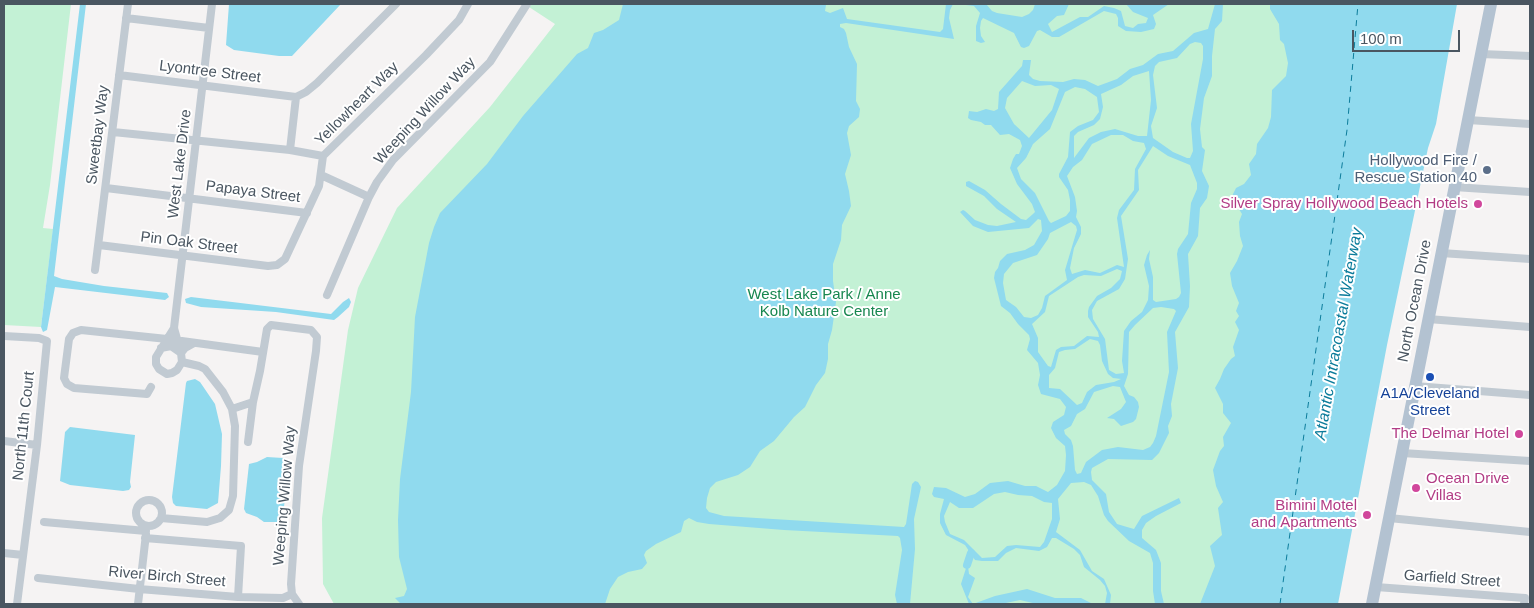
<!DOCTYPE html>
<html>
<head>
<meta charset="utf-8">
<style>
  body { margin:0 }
  #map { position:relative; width:1534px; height:608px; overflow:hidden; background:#f5f3f3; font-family:Arial,sans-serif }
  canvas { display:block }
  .frame { position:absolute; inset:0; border:5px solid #4a5661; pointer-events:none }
  .scale { position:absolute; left:1352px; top:30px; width:108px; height:22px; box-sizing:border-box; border:2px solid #4a5661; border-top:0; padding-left:6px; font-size:15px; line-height:18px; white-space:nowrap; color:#4a5661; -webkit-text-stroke:4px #fff; paint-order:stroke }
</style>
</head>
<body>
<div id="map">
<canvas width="1534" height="608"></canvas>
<div class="frame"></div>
<div class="scale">100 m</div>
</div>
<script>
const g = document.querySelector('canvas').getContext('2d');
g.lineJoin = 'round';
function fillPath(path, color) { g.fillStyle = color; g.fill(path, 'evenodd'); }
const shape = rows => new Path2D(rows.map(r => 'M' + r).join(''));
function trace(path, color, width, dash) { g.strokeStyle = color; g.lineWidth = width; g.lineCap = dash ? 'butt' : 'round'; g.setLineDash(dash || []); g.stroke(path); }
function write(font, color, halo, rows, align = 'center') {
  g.font = font + ' Arial,sans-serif'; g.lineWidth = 4; g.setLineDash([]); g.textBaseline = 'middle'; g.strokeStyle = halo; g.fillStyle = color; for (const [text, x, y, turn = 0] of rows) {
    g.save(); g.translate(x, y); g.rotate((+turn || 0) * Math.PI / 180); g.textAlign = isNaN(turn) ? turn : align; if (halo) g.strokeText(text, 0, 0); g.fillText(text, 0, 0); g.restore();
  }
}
fillPath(shape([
  [4,4,71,4,50,185,43,228,53,229,41,327,4,325],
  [532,4,1326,4,1224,604,402,604,399,603,401,604,334,604,323,584,322,518,348,330,358,288,397,208,490,107,555,24,529,7]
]), '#c3f1d5');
fillPath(shape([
  [80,4,86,4,54,276,62,279,104,286,167,293,169,297,165,300,55,287,47,330,43,332,41,327],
  [229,4,341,4,292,56,279,56,234,50,226,45],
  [623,4,829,4,826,5,825,11,830,13,843,8,847,19,940,32,943,29,946,4,953,4,950,10,949,18,954,39,846,23,840,24,840,27,844,29,846,33,849,47,857,64,856,101,860,109,859,117,849,126,847,133,851,155,845,174,849,191,851,206,842,225,841,240,833,264,833,281,836,302,832,330,828,344,828,359,825,373,816,385,805,407,794,417,774,441,760,451,750,467,738,475,716,482,710,488,707,498,706,508,709,512,724,516,904,527,906,524,912,484,915,481,918,482,921,487,914,519,915,549,910,604,897,604,895,595,902,550,900,538,898,536,784,530,709,524,697,522,689,518,684,521,681,532,656,544,646,551,644,555,647,563,642,569,628,572,618,577,610,589,605,604,401,604,395,598,404,596,407,589,399,557,398,520,400,479,411,392,415,317,429,243,434,227,440,213,487,164,523,116,577,54,588,48,594,33,603,30,619,20],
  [958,4,986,4,992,11,997,13,1022,17,1029,14,1033,10,1035,4,1069,4,1064,15,1057,16,1048,24,1052,32,1080,17,1088,17,1104,6,1114,8,1121,11,1125,26,1133,28,1138,24,1146,23,1148,18,1133,12,1126,4,1169,4,1153,15,1156,24,1154,29,1141,32,1126,31,1118,26,1118,18,1116,14,1104,11,1059,37,1052,37,1040,30,1037,31,1029,46,1024,48,1021,47,1014,33,983,18,981,21,980,28,981,36,985,42,981,43,976,41,976,26,980,13,974,6],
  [1215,4,1223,4,1222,21,1215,29,1212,56,1212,76,1204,98,1200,129,1202,147,1205,150,1202,171,1209,186,1207,198,1200,208,1198,236,1188,254,1190,286,1189,307,1175,332,1178,368,1171,404,1172,416,1168,426,1169,433,1159,453,1152,460,1108,459,1092,468,1091,472,1092,480,1106,494,1109,512,1117,524,1127,527,1134,529,1142,516,1179,498,1181,503,1156,516,1146,523,1142,530,1142,538,1156,550,1161,563,1161,591,1164,604,1155,604,1153,591,1153,563,1150,553,1129,541,1108,521,1104,515,1098,496,1091,485,1084,482,1071,483,1058,499,1060,519,1056,532,1080,550,1092,571,1104,579,1111,595,1110,604,1105,604,1107,593,1105,586,1100,580,1084,567,1080,555,1074,549,1056,538,1052,538,1047,547,1039,551,1016,548,1006,553,998,561,982,561,975,560,965,545,946,535,940,523,940,514,944,499,934,497,932,494,934,487,946,488,965,497,975,494,990,483,1008,481,1025,486,1036,486,1048,492,1057,485,1065,471,1066,455,1065,446,1056,438,1051,428,1053,422,1064,415,1066,407,1060,399,1041,394,1038,385,1040,375,1038,363,1027,350,1030,339,1029,335,1018,324,1010,313,1001,306,994,278,995,272,998,268,1000,261,1007,254,1025,250,1034,245,1042,231,1041,220,1038,219,1029,228,988,232,973,226,960,212,963,210,965,211,975,220,988,225,997,226,1016,222,997,209,984,196,966,186,966,182,969,181,985,190,1001,204,1021,219,1026,220,1033,214,1035,212,1032,204,1017,184,1010,168,1013,159,1016,154,1019,154,1022,146,1020,140,1009,134,1000,135,991,125,985,125,981,122,971,120,968,118,969,111,977,112,986,109,994,111,998,109,999,92,1022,66,1023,60,1031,60,1029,75,1033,79,1040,81,1063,82,1074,79,1085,80,1098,86,1117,79,1130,69,1143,65,1158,54,1173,51,1194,33,1208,29],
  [1195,42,1201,43,1203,46,1203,59,1191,124,1193,151,1190,158,1187,158,1173,152,1153,138,1151,126,1157,108,1153,75,1155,66,1159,62,1177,58,1190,44],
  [1149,71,1151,100,1147,136,1138,136,1115,129,1101,132,1089,138,1074,158,1074,136,1078,132,1094,125,1100,119,1103,107,1101,94,1121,85,1133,76],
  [1022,81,1035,86,1051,85,1059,89,1052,110,1029,138,1014,124,1005,108,1007,98],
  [1075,87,1085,89,1097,97,1099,112,1093,120,1078,126,1070,132,1068,157,1059,174,1059,177,1068,190,1070,200,1070,211,1066,216,1051,223,1049,221,1035,193,1021,179,1017,168,1026,158,1033,144,1050,129,1065,92],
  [1111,135,1123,135,1133,141,1144,143,1146,149,1135,169,1134,190,1119,210,1117,218,1124,267,1117,265,1100,273,1085,270,1072,274,1070,268,1074,248,1081,234,1081,227,1076,217,1077,211,1075,197,1067,176,1073,167,1082,160,1092,144],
  [1153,146,1168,156,1190,165,1197,183,1197,189,1191,203,1188,234,1178,249,1177,254,1181,293,1179,297,1176,299,1156,302,1153,300,1153,277,1149,259,1150,250,1147,255,1144,265,1149,286,1148,300,1142,312,1131,321,1124,331,1122,361,1124,373,1116,374,1109,370,1105,339,1093,319,1092,310,1097,301,1119,289,1125,279,1128,259,1121,216,1139,190,1138,170],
  [1071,222,1076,226,1077,230,1065,270,1067,280,1045,296,1042,308,1038,315,1031,318,1024,317,1016,307,1006,300,1003,283,1004,274,1013,263,1037,255,1048,239,1050,233],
  [1117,269,1122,271,1120,279,1111,288,1097,296,1089,307,1088,311,1088,317,1098,332,1099,337,1087,336,1074,346,1061,347,1056,350,1051,367,1048,366,1038,352,1038,338,1032,324,1045,312,1049,296,1078,277,1084,275,1101,276],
  [1161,307,1174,309,1176,311,1167,332,1169,372,1156,436,1153,443,1150,447,1143,450,1118,447,1102,450,1086,462,1081,473,1077,474,1075,470,1073,446,1071,440,1065,434,1064,430,1071,426,1077,414,1085,409,1094,392,1113,386,1120,387,1126,402,1121,409,1107,418,1114,419,1121,426,1133,422,1136,419,1139,407,1138,402,1134,397,1129,395,1124,386,1128,374,1129,332,1135,325,1153,308],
  [1090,339,1098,341,1100,345,1102,361,1108,374,1113,378,1121,379,1114,382,1096,385,1087,392,1082,403,1077,405,1060,389,1049,388,1049,375,1055,368,1059,352,1065,350,1075,349],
  [1005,492,1018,495,1032,496,1044,502,1052,503,1052,519,1044,542,1040,547,1016,545,1007,546,995,557,982,558,964,540,950,534,945,522,944,516,950,502,959,508,973,508,994,494],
  [1270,4,1457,4,1436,124,1428,148,1387,345,1338,604,1200,604,1215,566,1210,546,1222,535,1218,508,1223,502,1216,486,1213,470,1220,451,1224,446,1223,437,1231,423,1223,413,1223,404,1215,388,1220,379,1224,369,1231,359,1235,356,1233,347,1239,330,1235,322,1239,316,1236,311,1239,303,1232,286,1230,273,1237,261,1243,246,1240,236,1239,222,1242,214,1232,198,1233,194,1236,188,1244,184,1251,175,1249,164,1256,154,1257,144,1268,128,1271,117,1272,90,1286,76,1288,63,1284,44,1280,40,1279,24,1270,9],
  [191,297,331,314,343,302,349,298,351,302,349,307,338,317,334,320,276,312,201,307,186,303,185,299],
  [195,379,200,382,215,404,222,434,221,466,218,503,207,509,176,506,173,503,172,497,186,383,187,381],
  [70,427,135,435,130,482,131,487,129,490,123,491,70,485,60,481,65,432],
  [267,457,283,458,288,467,283,517,279,522,264,522,257,517,246,513,244,509,249,464,257,462],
  [967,565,968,566,969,574,975,578,968,597,973,604,995,596,1027,589,1055,598,1081,598,1093,604,1037,604,1020,600,1001,604,969,604,961,584]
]), '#90daee');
trace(shape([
  [967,565,971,553]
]), '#90daee', 8);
trace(shape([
  [1280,604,1347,130,1358,4]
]), '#0c7c9b', 1, [6, 5]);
trace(shape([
  [126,18,209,28],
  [1481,54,1530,56],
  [119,75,296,97],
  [1468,120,1530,124],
  [113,132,290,150,323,156],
  [290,150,296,97,306,92,317,83,396,4],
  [321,175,369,197],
  [1454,187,1530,192],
  [106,188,307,213],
  [99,245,268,266,277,265,285,259,319,186,323,156,426,55,459,20,468,4],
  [1441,253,1530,259],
  [95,270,128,4],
  [327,295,369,197,377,182,393,160,490,62,527,4],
  [1428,319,1530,327],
  [174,328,156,357,156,364,159,369,167,374,172,373,177,370,182,362,181,353,174,328,212,4],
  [4,336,39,338,47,341,37,445,17,604],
  [161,348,171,346,181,353,185,348,194,343],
  [1415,386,1530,395],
  [151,387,147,394,74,388,67,384,64,378,69,339,73,333,81,330,167,339,263,352],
  [232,409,253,402],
  [4,441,37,445],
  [248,442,253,402,260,371,267,329,271,325,311,330,317,337,316,351,299,466,291,584,292,594,299,604],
  [1402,453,1530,461],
  '136 513a13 13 0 1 1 26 0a13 13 0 1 1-26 0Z',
  [161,518,207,522,220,518,229,510,233,496,235,426,232,409,223,392,205,369,199,366,182,362],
  [1389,518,1530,532],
  [44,522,146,531],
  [145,538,241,546,238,597],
  [4,553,23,555],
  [38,578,139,589,238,597,283,598,292,594],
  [1376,587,1525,598,1524,604],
  [138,604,146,534]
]), '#c1cad2', 8);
trace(shape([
  [1372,604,1491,4]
]), '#b3c2d1', 12);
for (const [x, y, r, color] of [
  [1487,170,5,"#5c6f8a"],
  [1478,204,5,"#d1479c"],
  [1430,377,5,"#1a4fb4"],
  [1519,434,5,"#d1479c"],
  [1416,488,5,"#d1479c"],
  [1367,515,5,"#d1479c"]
]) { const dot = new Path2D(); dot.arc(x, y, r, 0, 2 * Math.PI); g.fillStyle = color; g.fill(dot); trace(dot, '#fff', 2); }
write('15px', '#4a5661', '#fff', [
  ["Lyontree Street",210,72,7],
  ["Yellowheart Way",357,104,-45],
  ["Weeping Willow Way",425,111,-47],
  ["Sweetbay Way",98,135,-83],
  ["West Lake Drive",180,164,-83],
  ["Papaya Street",253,192,7],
  ["Pin Oak Street",189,243,7],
  ["North Ocean Drive",1415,301,-79],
  ["North 11th Court",24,426,-84],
  ["Weeping Willow Way",285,496,-85],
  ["River Birch Street",167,577,5],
  ["Garfield Street",1452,579,4]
]);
write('15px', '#4e5e75', '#fff', [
  ["Hollywood Fire /",1477,161],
  ["Rescue Station 40",1477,178]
], 'right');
write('15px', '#b23c85', '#fff', [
  ["Silver Spray Hollywood Beach Hotels",1468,204],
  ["The Delmar Hotel",1509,434],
  ["Ocean Drive",1426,479,"left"],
  ["Villas",1426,496,"left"],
  ["Bimini Motel",1357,506],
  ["and Apartments",1357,523]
], 'right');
write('15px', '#17864f', '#fff', [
  ["West Lake Park / Anne",824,295],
  ["Kolb Nature Center",824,312]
]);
write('15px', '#164399', '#fff', [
  ["A1A/Cleveland",1430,394],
  ["Street",1430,411]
]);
write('italic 16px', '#0c7c9b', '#fff', [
  ["Atlantic Intracoastal Waterway",1339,334,-80]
]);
</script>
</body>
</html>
